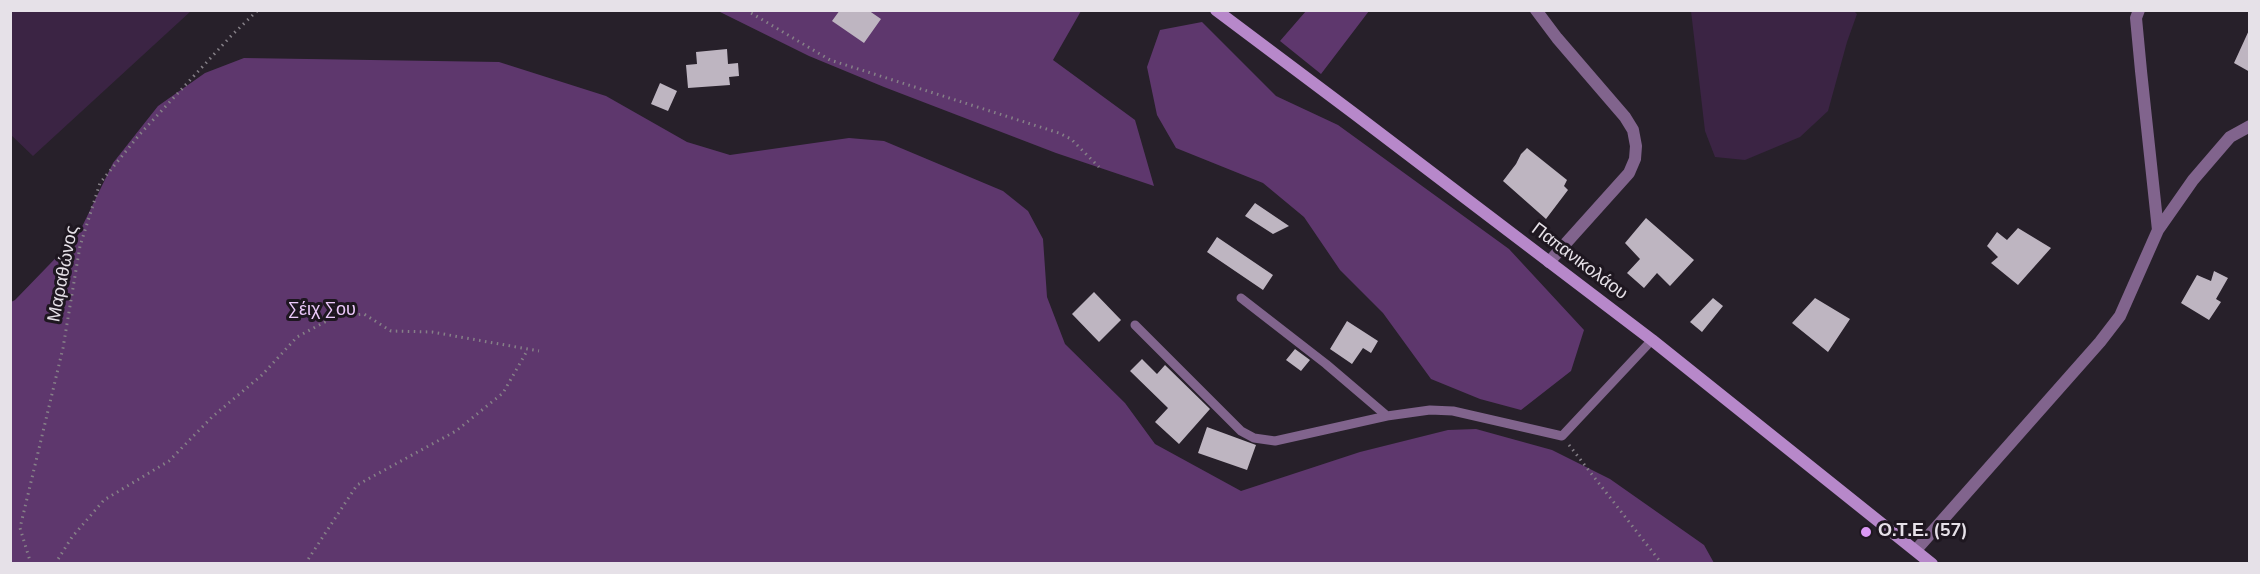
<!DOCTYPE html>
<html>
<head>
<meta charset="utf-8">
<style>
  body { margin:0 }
  #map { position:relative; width:2260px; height:574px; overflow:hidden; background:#27202a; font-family:"Nunito Sans",sans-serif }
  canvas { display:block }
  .frame { position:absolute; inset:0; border:12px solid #e6e1e8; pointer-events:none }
</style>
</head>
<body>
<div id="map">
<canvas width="2260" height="574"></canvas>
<div class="frame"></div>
</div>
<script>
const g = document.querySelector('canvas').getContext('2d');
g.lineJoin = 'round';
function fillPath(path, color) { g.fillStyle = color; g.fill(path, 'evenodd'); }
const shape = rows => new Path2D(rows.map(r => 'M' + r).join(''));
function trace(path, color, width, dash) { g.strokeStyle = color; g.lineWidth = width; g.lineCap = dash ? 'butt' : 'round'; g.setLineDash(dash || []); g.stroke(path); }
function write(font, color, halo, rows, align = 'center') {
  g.font = font + ' "Nunito Sans",sans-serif'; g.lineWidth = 6; g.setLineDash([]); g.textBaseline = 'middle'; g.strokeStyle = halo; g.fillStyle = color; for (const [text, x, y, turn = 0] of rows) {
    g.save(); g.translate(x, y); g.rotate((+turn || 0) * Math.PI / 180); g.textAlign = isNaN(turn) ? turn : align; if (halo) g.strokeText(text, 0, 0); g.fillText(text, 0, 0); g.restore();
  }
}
fillPath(shape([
  [10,11,11,10,191,11,33,156,11,135],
  [1691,11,1854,11,1857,14,1847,42,1828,111,1800,137,1745,160,1715,157,1705,131]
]), '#3b2444');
fillPath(shape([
  [718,11,1081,11,1053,60,1135,120,1154,186,1056,153,884,87,809,56],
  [1306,11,1369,11,1321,74,1280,41],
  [1202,22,1276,96,1338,125,1509,249,1584,330,1571,371,1521,410,1480,399,1431,379,1383,313,1340,270,1304,217,1263,183,1176,148,1157,115,1147,67,1160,30],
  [244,58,499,62,606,96,687,142,730,155,849,138,884,141,1003,191,1028,211,1043,239,1047,297,1065,344,1125,403,1155,444,1241,491,1360,452,1448,430,1476,429,1552,450,1610,479,1704,545,1714,563,11,563,11,302,15,300,78,235,113,163,158,106,205,73]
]), '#5e376d');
fillPath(shape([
  [840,10,868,10,881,19,864,43,832,21],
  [2250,28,2250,72,2234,63],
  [727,49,728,64,738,63,739,76,729,77,730,85,688,88,686,65,697,64,696,52],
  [660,83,677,91,668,111,651,104],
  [1527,148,1567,180,1564,186,1568,190,1546,219,1503,181,1516,164,1521,154],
  [1255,203,1289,226,1273,234,1245,216],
  [1646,218,1694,260,1670,286,1657,273,1644,288,1627,273,1640,259,1625,243],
  [2018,228,2051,248,2018,285,1991,263,1998,257,1987,246,1997,232,2007,240],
  [1217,237,1273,275,1263,290,1207,252],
  [2214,271,2228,278,2216,299,2221,302,2209,320,2181,303,2197,275,2211,281],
  [1094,292,1121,320,1099,342,1072,314],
  [1713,298,1723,306,1702,332,1690,322],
  [1815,298,1850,319,1828,352,1792,323],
  [1347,321,1378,341,1371,353,1363,348,1352,364,1330,349],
  [1295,349,1310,360,1301,371,1286,360],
  [1142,359,1157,374,1165,365,1210,409,1179,444,1155,422,1168,408,1130,371],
  [1207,427,1256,445,1247,470,1198,453]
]), '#beb5c1');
trace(shape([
  [746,10,830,60,1059,133,1071,139,1099,167],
  [1569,445,1662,564],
  [31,564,20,528,63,348,80,246,100,183,140,134,231,36,258,10],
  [55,564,72,537,104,500,169,461,212,417,262,375,297,337,334,317,364,314,391,331,432,332,539,351],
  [305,564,357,485,456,431,503,393,527,351]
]), '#868088', 3, [1.5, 4.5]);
trace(shape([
  [1241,298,1326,364,1387,416],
  [1135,325,1241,431,1254,438,1275,441,1387,416,1430,410,1453,411,1562,436,1652,340]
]), '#81648d', 9);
trace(shape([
  [1536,10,1557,38,1625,117,1633,130,1636,146,1635,159,1629,173,1549,262],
  [2139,10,2136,18,2141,71,2158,230],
  [1916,550,2100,342,2120,316,2158,230,2193,180,2230,137,2250,126]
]), '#81648d', 12);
trace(shape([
  [1216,10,1356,115,1652,340,1932,564]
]), '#b788ca', 12);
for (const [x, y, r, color] of [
  [1866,532,6,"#db99f5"]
]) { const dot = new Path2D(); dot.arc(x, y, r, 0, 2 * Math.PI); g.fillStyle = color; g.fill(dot); trace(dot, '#1e1720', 2); }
write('18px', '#e6e1e8', '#1e1720', [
  ["Παπανικολάου",1579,262,37],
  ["Μαραθώνος",64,274,-79]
]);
write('18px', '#ecc9fb', '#1e1720', [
  ["Σέιχ Σου",322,311]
]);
write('bold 18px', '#e6e1e8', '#1e1720', [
  ["Ο.Τ.Ε. (57)",1878,532]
], 'left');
</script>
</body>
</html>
